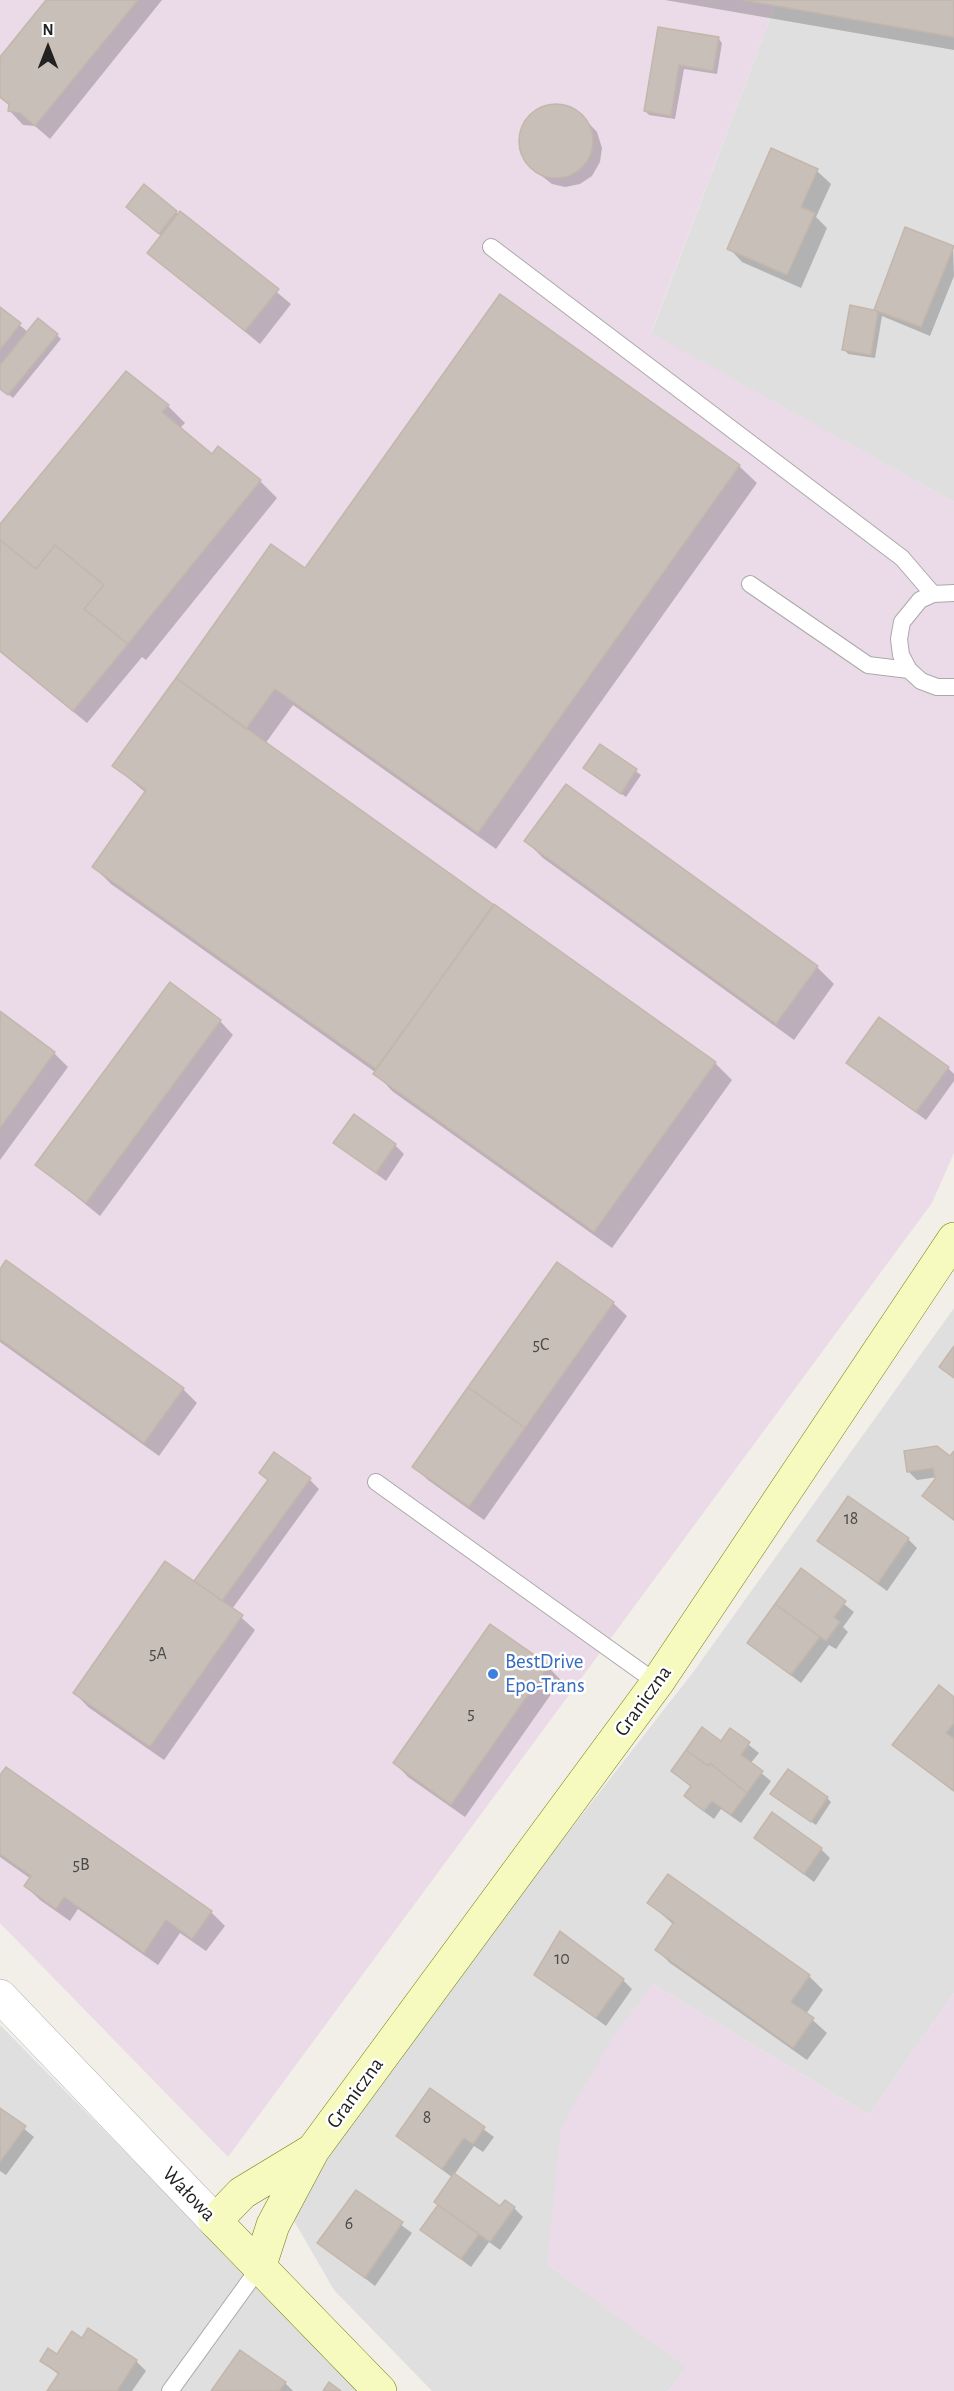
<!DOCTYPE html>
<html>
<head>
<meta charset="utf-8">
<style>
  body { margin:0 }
  #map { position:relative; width:954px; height:2391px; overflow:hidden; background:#f2efe9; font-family:"Alegreya Sans",sans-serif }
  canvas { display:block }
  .north { position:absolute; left:18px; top:18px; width:60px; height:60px; -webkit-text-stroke:4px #fff; paint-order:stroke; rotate:0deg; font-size:16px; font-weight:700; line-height:24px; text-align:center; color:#222 }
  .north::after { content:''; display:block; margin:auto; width:21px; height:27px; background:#222; clip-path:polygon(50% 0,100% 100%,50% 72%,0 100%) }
</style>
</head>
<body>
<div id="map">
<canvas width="954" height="2391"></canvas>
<div class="north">N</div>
</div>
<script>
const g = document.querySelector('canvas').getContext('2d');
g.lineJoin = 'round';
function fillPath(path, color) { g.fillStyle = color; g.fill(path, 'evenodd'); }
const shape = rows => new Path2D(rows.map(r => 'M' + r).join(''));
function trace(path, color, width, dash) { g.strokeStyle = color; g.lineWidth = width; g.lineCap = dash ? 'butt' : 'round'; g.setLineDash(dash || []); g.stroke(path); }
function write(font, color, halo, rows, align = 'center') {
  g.font = font + ' "Alegreya Sans",sans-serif'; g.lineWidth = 5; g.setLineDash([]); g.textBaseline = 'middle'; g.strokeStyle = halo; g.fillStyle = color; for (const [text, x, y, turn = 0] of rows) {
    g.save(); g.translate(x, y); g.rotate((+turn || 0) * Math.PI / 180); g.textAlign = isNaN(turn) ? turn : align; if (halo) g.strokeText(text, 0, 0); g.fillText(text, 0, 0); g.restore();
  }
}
fillPath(shape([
  [777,0,954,31,954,502,651,334],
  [954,1308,954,1993,869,2115,653,1984,547,2264,687,2367,668,2391,432,2391,334,2290,282,2200,694,1671],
  [0,2025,218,2246,359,2391,0,2391]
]), '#e0dfdf');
fillPath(shape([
  [0,0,777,0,651,333,954,502,954,1153,932,1203,228,2157,0,1923],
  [653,1984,869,2115,954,1993,954,2391,668,2391,686,2367,547,2264,561,2128,612,2038]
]), '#ebdbe8');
fillPath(shape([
  [48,0,162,0,50,139,35,126,23,125,10,111,10,106,0,98,0,60],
  [665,0,954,0,954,50],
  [659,28,718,38,722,43,717,74,684,69,675,119,649,115,645,111],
  [548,106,564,106,577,111,597,132,602,148,600,162,592,176,580,184,565,187,552,184,530,167,520,146,522,129,530,116],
  [817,171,831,184,816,217,827,228,801,288,742,262,729,248],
  [132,212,176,212,179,215,181,213,291,304,260,344,149,253,162,236],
  [953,247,954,276,930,336,882,316,875,358,848,354,844,349,875,312],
  [500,296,739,466,757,483,496,849,293,705,265,744,715,1063,732,1080,612,1248,392,1091,375,1072,111,884,94,867,146,793,114,766,305,570],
  [0,309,28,332,57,335,61,339,13,398,0,388],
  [168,406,185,423,179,429,212,456,260,481,277,498,146,660,142,657,87,723,0,652,0,526],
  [601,746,641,775,626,797,590,772],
  [526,841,817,967,834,984,794,1040,543,858],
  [0,1013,54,1053,68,1067,0,1160],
  [220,1021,233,1035,100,1216,37,1165],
  [848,1063,948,1068,954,1074,954,1081,926,1120],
  [335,1143,395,1145,404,1154,386,1181],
  [7,1262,183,1389,197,1403,159,1456,0,1342,0,1271],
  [613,1303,627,1316,484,1520,428,1480,414,1467],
  [954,1454,954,1521,924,1496,938,1477,917,1480,908,1471,950,1458],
  [261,1473,310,1480,319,1489,232,1609,255,1630,164,1760,88,1707,75,1693,195,1583,269,1481],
  [908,1539,917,1548,887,1591,819,1541],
  [801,1570,854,1612,843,1627,848,1632,836,1649,829,1645,801,1683,749,1643],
  [548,1667,561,1680,465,1817,408,1777,395,1763],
  [954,1699,954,1792,894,1745],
  [730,1730,759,1753,750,1764,771,1781,741,1823,721,1809,714,1819,695,1805,686,1796,692,1788,673,1771,721,1743],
  [0,1778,211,1912,225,1926,206,1951,180,1933,158,1965,78,1909,70,1921,40,1900,26,1886,31,1879,0,1857],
  [776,1798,827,1798,831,1802,816,1825],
  [756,1838,821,1849,830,1858,814,1882],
  [668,1876,809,1976,823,1990,806,2014,827,2033,807,2060,670,1963,657,1950,674,1925,649,1903],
  [536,1975,623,1980,632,1989,606,2026],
  [431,2090,494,2137,483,2152,474,2146,454,2175,500,2209,514,2208,523,2217,500,2250,489,2242,471,2267,422,2230,440,2205,453,2178,398,2136],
  [0,2109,34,2137,6,2175,0,2171],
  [356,2192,412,2233,375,2286,319,2243],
  [88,2330,136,2361,146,2371,132,2391,49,2391,59,2375,42,2361,58,2356,82,2340],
  [285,2383,293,2391,212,2391]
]), '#0003');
const building = shape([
  [46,0,138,0,35,126,20,113,8,111,9,104,0,97,0,57,46,0],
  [742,0,954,0,954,37,742,0],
  [658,27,719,37,713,71,679,65,671,116,644,111,658,27],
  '519 141a37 37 0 1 1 74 0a37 37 0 1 1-74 0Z',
  [771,148,818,169,801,207,815,213,787,275,727,249,771,148],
  [144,184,177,211,159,234,126,207,144,184],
  [180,211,279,289,245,331,147,253,180,211],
  [905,227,954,246,921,327,874,310,905,227],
  [500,294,740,465,478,833,275,689,246,729,176,678,271,544,305,568,500,294],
  [850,305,878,311,871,355,842,350,850,305],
  [0,307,21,323,0,350,0,307],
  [38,318,58,334,8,395,0,389,0,365,38,318],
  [126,371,169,405,162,412,212,454,218,446,261,480,128,644,84,609,104,585,55,545,36,569,0,540,0,524,126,371],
  [0,540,36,569,55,545,104,585,84,609,128,644,73,711,0,651,0,540],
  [176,678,494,905,376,1069,92,867,146,790,112,766,176,678],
  [600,744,637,769,621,794,583,768,600,744],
  [566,784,818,966,776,1024,524,841,566,784],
  [494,904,716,1062,594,1232,373,1074,494,904],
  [170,982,221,1020,86,1203,35,1165,170,982],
  [0,1011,55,1052,0,1128,0,1011],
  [879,1017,949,1067,916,1112,846,1063,879,1017],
  [354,1114,396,1144,376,1173,333,1143,354,1114],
  [6,1260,184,1388,144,1443,0,1339,0,1269,6,1260],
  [557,1262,614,1302,525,1428,468,1387,557,1262],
  [954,1346,954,1378,939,1367,954,1346],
  [468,1387,525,1428,469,1507,412,1467,468,1387],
  [937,1446,950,1456,954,1451,954,1520,922,1496,935,1479,933,1468,907,1472,904,1451,937,1446],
  [274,1452,311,1478,222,1601,194,1581,268,1480,259,1473,274,1452],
  [848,1496,909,1538,878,1583,817,1541,848,1496],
  [165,1561,243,1615,150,1747,73,1693,165,1561],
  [801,1568,846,1601,834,1617,840,1622,826,1641,775,1604,801,1568],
  [775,1604,820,1637,791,1675,747,1643,775,1604],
  [490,1624,549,1665,451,1805,393,1763,490,1624],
  [939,1685,954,1697,954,1723,946,1733,954,1739,954,1791,892,1745,939,1685],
  [702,1727,721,1741,730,1728,750,1742,741,1755,763,1771,747,1793,710,1763,708,1766,686,1750,702,1727],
  [686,1750,708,1766,710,1763,747,1793,731,1815,712,1801,704,1811,684,1796,691,1786,671,1771,686,1750],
  [6,1767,212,1911,192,1939,166,1920,144,1953,64,1897,56,1909,24,1886,31,1876,0,1854,0,1775,6,1767],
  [788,1769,828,1797,811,1822,770,1794,788,1769],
  [772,1812,822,1848,804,1874,754,1838,772,1812],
  [668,1874,810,1975,791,2002,814,2018,793,2048,655,1950,674,1922,647,1903,668,1874],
  [560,1931,624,1979,596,2018,534,1975,560,1931],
  [430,2088,485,2127,473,2144,464,2138,442,2169,396,2136,430,2088],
  [0,2108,26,2126,0,2162,0,2108],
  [454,2173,500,2206,505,2200,515,2207,490,2242,434,2202,454,2173],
  [356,2190,403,2222,365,2278,317,2243,356,2190],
  [438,2205,479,2234,461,2259,420,2230,438,2205],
  [88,2328,137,2360,117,2391,47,2391,59,2373,40,2361,48,2348,57,2354,72,2331,82,2338,88,2328],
  [240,2350,286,2382,279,2391,211,2391,240,2350],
  [329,2382,341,2391,323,2391,329,2382]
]);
fillPath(building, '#c7bfb8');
trace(building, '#c4b6ab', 1.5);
const lane = shape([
  [491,247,902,558,933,594],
  [750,584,868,665,909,670],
  [954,593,933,594,920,600,902,622,899,639,901,655,909,670,921,681,937,687,954,687],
  [376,1482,657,1683],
  [170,2391,259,2268]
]);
const street = shape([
  [0,1996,215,2221]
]);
const secondary = shape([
  [313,2150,242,2193,215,2221,380,2391],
  [259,2268,273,2225,313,2150,657,1683,954,1239]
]);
trace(lane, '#a9a9a9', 18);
trace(street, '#a9a9a9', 34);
trace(secondary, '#707d05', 34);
trace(lane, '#fff', 16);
trace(street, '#fff', 33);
trace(secondary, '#f7fabf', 33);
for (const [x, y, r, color] of [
  [493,1674,6,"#3f7fe0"]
]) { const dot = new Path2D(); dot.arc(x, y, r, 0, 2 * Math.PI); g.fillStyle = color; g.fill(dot); trace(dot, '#fff', 2); }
write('18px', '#4b4948', null, [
  ["5C",541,1345],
  ["18",851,1519],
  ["5A",158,1654],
  ["5",471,1714],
  ["5B",81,1865],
  ["10",562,1959],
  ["8",427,2118],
  ["6",349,2224]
]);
write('21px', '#366cbe', '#fff', [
  ["BestDrive",505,1662],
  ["Epo-Trans",505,1686]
], 'left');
write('21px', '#222', '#fff', [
  ["Graniczna",643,1701,-54],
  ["Graniczna",355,2093,-54],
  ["Wałowa",189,2194,46]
]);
</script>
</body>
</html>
